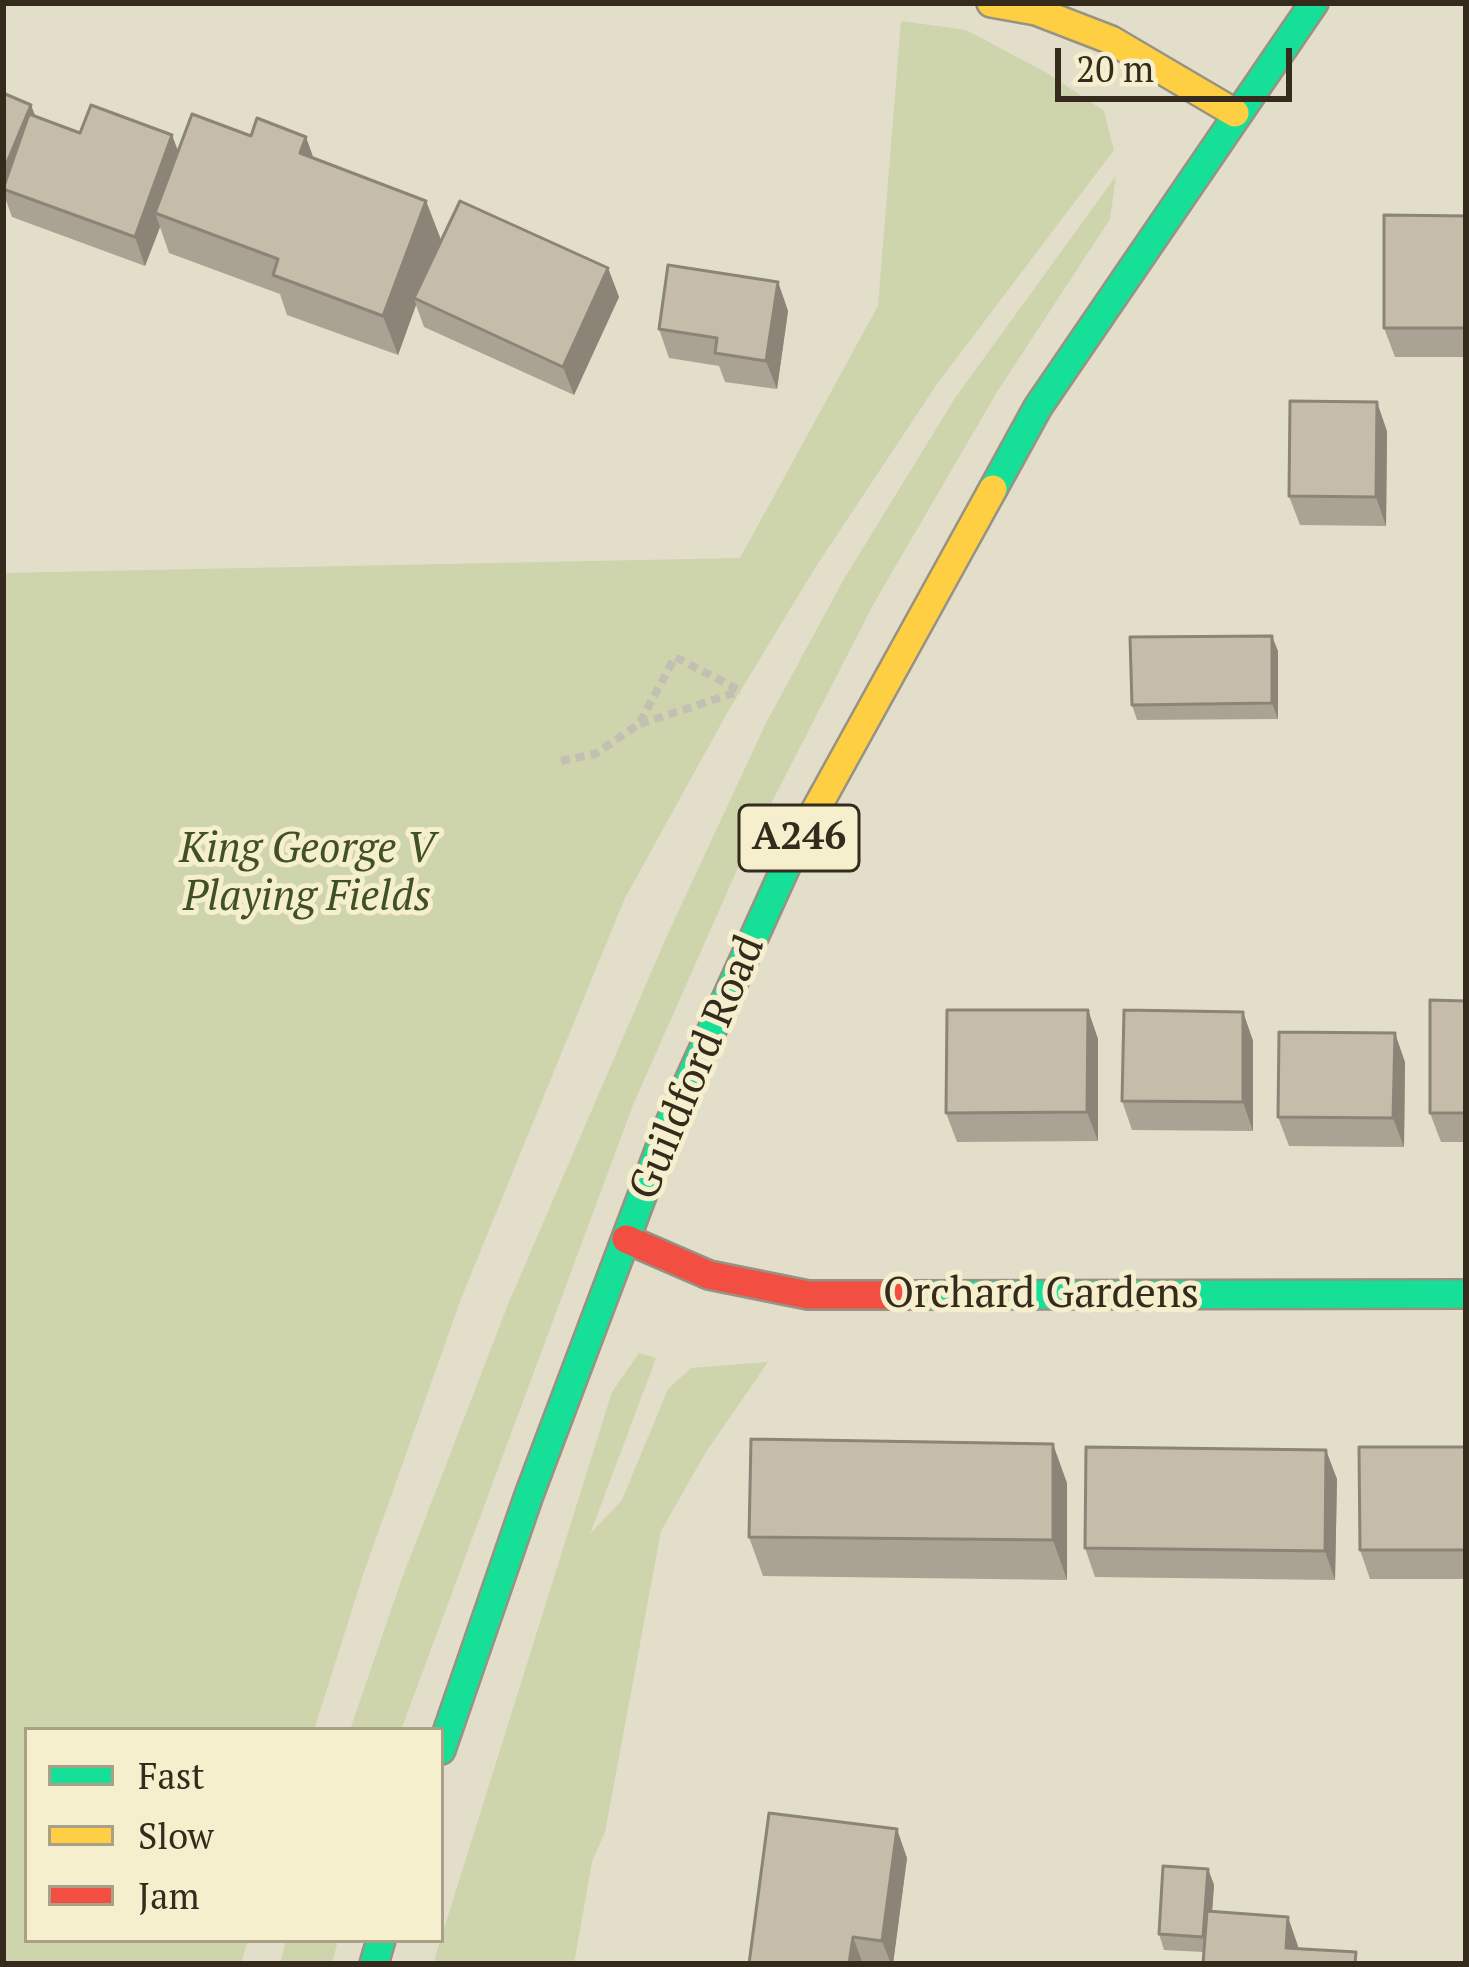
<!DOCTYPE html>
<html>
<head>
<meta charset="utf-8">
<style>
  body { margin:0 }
  #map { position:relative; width:1469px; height:1967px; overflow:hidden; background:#e2deca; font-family:"PT Serif",serif }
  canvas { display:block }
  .frame { position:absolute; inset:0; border:6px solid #352b1c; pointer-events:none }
  .legend { position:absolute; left:24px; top:1727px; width:420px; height:216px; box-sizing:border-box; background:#f5efce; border:3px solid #a8a187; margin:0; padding:15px 21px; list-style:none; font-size:36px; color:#352b1c }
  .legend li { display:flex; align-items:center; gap:24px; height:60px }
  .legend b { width:60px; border:3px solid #a8a187 }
  .scale { position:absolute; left:1055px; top:48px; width:237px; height:54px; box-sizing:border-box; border:6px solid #352b1c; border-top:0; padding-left:15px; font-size:36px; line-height:42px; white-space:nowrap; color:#352b1c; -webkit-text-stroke:9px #f5efce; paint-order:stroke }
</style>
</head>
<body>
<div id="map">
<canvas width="1469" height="1967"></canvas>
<div class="frame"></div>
<ul class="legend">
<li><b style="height:15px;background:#16e098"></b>Fast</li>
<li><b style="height:15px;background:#ffcf43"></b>Slow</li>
<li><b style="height:15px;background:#f24e42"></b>Jam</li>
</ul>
<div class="scale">20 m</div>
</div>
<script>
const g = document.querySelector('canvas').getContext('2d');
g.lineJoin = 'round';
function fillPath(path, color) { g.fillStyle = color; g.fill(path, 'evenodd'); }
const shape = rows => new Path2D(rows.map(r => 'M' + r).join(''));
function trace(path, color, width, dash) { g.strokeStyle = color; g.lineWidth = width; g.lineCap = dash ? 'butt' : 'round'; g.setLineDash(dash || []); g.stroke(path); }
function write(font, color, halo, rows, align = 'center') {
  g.font = font + ' "PT Serif",serif'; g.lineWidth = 10; g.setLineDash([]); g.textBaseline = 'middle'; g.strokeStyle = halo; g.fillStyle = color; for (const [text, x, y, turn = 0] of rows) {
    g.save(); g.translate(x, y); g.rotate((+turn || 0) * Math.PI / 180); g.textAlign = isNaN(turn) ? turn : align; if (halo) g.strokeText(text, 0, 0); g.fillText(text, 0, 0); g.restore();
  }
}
fillPath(shape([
  [901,21,966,30,1047,73,1104,111,1114,150,937,384,815,568,727,713,624,900,462,1296,363,1575,314,1730,27,1730,27,1940,248,1940,241,1964,3,1964,3,573,740,558,878,306],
  [1116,176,1110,219,997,392,873,605,736,872,633,1105,401,1730,350,1730,401,1581,509,1302,666,938,766,723,844,579,955,398],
  [639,1353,656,1358,590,1534,622,1500,668,1389,691,1368,768,1362,706,1452,661,1531,605,1832,592,1862,574,1964,433,1964,612,1392],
  [286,1940,338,1940,332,1964,280,1964]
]), '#ced4ac');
const fast = shape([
  [993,489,1038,407,1314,3],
  [894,1295,1466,1294],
  [441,1750,529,1495,668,1127,794,849],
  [374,1964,381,1940]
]);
const slow = shape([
  [991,3,1036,11,1111,40,1235,113],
  [794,849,993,489]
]);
const jam = shape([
  [626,1239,709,1275,808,1295,894,1295]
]);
trace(fast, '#979283', 32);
trace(slow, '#979283', 32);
trace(jam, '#979283', 32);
trace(shape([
  [640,724,740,691],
  [561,761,595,754,639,724,675,657,741,691]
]), '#c3bfb2', 8, [9, 6]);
trace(fast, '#16e098', 27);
trace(slow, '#ffcf43', 27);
trace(jam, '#f24e42', 27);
fillPath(shape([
  [3,93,35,116,80,133,178,151,314,158,426,201,441,240,608,268,619,297,574,395,424,327,416,305,398,355,287,315,280,294,169,253,160,227,145,266,12,217,3,192],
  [1466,216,1466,357,1395,357,1384,328],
  [778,282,788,311,777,389,725,382,719,366,669,358,659,329],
  [1387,431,1386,526,1300,525,1289,496],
  [1278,651,1278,719,1137,720,1132,705],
  [1466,1001,1466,1142,1441,1142,1430,1113],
  [1088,1010,1098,1039,1098,1141,957,1142,946,1113],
  [1243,1012,1253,1041,1253,1131,1132,1130,1122,1101],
  [1405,1062,1404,1147,1289,1146,1278,1117],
  [1466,1447,1466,1579,1370,1579,1360,1550],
  [1337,1479,1335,1580,1095,1577,1085,1548],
  [1067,1483,1067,1580,763,1576,749,1537],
  [907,1858,893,1964,749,1964],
  [1208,1869,1214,1885,1212,1912,1298,1946,1298,1949,1204,1952,1164,1950,1159,1934]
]), '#aaa292');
fillPath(shape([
  [31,105,37,120,8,188,3,172],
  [172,135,183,164,155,213,160,227,145,266,135,237],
  [306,137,320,176,300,153],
  [426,201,441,240,414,298,416,305,398,355,383,316],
  [608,268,619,297,574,395,563,367],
  [778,282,788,311,777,389,766,361],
  [1377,402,1387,431,1386,526,1376,497],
  [1272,636,1278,651,1278,719,1272,703],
  [1088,1010,1098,1039,1098,1141,1087,1112],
  [1243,1012,1253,1041,1253,1131,1243,1102],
  [1395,1033,1405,1062,1404,1147,1393,1118],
  [1053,1444,1067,1483,1067,1580,1053,1540],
  [1326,1450,1337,1479,1335,1580,1325,1551],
  [897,1829,907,1858,893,1964,891,1964,882,1941],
  [1208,1869,1214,1885,1209,1953,1203,1937],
  [1288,1917,1298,1946,1297,1964,1286,1948],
  [853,1937,863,1964,849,1964]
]), '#8b8477');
const building = shape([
  [3,93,31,105,3,172,3,93],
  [91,105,172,135,135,237,3,189,29,114,80,133,91,105],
  [192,114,251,136,257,118,306,137,300,153,426,201,383,316,273,275,278,259,155,213,192,114],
  [460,201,608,268,563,367,414,298,460,201],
  [1384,215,1466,216,1466,328,1384,328,1384,215],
  [668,265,778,282,766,361,715,353,717,338,659,329,668,265],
  [1290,401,1377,402,1376,497,1289,496,1290,401],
  [1272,636,1272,703,1132,705,1130,637,1272,636],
  [1430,1000,1466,1001,1466,1113,1430,1113,1430,1000],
  [947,1010,1088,1010,1087,1112,946,1113,947,1010],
  [1124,1010,1243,1012,1243,1102,1122,1101,1124,1010],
  [1279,1032,1395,1033,1393,1118,1278,1117,1279,1032],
  [751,1439,1053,1444,1053,1540,749,1537,751,1439],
  [1086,1447,1326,1450,1325,1551,1085,1548,1086,1447],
  [1359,1447,1466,1447,1466,1550,1360,1550,1359,1447],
  [769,1813,897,1829,882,1941,853,1937,849,1964,749,1964,769,1813],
  [1163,1866,1208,1869,1203,1937,1159,1934,1163,1866],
  [1207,1911,1288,1917,1286,1948,1356,1952,1355,1964,1203,1964,1207,1911]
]);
fillPath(building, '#c6bcaa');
trace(building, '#8b8477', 3);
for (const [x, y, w] of [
  [799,838,120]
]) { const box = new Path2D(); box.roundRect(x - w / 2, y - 33, w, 66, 9); g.fillStyle = '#f5efce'; g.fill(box); trace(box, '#352b1c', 3); }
write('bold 39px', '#352b1c', null, [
  ["A246",799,838]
]);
write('italic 42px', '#405123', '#f5efce', [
  ["King George V",307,850],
  ["Playing Fields",307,898]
]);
write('42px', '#352b1c', '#f5efce', [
  ["Guildford Road",698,1068,-67],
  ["Orchard Gardens",1041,1295]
]);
</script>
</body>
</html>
